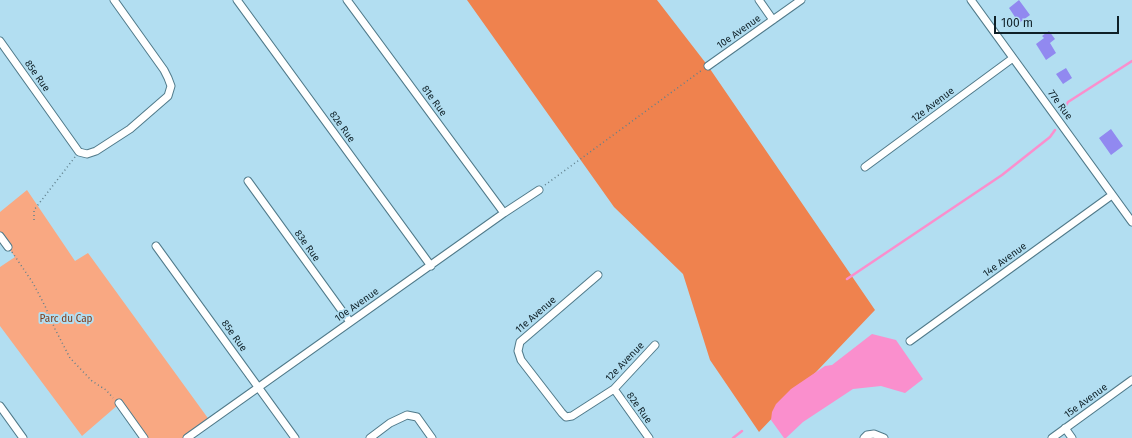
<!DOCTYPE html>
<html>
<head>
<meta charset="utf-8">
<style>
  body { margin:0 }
  #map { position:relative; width:1132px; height:438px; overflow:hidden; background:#b2def1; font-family:"Fira Sans",sans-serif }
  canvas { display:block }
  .scale { position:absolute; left:994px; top:16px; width:125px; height:18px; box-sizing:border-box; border:2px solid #0f2027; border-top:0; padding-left:5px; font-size:12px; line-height:14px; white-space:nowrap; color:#0f2027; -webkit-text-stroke:3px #b2def1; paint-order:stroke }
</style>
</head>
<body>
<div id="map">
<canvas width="1132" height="438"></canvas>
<div class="scale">100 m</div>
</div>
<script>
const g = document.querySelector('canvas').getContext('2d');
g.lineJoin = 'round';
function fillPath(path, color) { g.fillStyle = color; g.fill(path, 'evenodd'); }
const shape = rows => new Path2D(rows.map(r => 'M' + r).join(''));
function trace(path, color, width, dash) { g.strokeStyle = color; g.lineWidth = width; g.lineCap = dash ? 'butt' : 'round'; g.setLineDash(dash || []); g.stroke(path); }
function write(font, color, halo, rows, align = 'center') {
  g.font = font + ' "Fira Sans",sans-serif'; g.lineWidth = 4; g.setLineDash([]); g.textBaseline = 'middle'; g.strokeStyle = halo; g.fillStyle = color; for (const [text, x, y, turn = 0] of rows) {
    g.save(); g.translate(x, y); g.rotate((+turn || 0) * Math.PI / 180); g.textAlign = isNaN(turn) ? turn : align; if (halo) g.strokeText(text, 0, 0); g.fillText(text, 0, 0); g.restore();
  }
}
fillPath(shape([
  [27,190,75,261,88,253,210,421,187,438,144,438,119,404,82,436,0,326,0,267,15,257,0,236,0,212]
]), '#f9a882');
fillPath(shape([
  [467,0,657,0,708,66,875,310,759,432,710,360,683,274,614,207]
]), '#ef824e');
fillPath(shape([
  [872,334,896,340,923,379,905,393,881,386,853,389,803,422,786,438,784,438,771,420,772,412,776,404,791,389,825,366,832,365]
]), '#fa8fcd');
trace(shape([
  [1062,113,1068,102,1132,61],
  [847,279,1002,175,1050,137,1055,130],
  [733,438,742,431]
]), '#fa8fcd', 2.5);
fillPath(shape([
  [1019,0,1030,15,1019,23,1009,8],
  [1049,31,1055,39,1050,43,1056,53,1046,60,1036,44,1044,38,1042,36],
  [1066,68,1072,78,1063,84,1056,74],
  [1111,129,1123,146,1111,155,1099,138]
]), '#9189f0');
const minor = shape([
  [237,0,431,266],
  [347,0,504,213],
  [759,0,773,20],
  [971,0,1132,222],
  [0,41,79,152,87,154,96,151,130,129,168,96,171,86,168,78,164,70,114,0],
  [708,66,801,0],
  [865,167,1013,58],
  [248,181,350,322],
  [0,236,8,247],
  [156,246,295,438],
  [598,275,520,342,518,351,521,360,562,413,566,417,572,416,614,389,655,345],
  [910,341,1112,195],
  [614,389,649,438],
  [119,403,144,438],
  [0,406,23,438],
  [1065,428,1072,438],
  [187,438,504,213,539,190],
  [370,438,390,423,407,415,417,417,432,438],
  [864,438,867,435,874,434,884,438],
  [1052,438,1132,380]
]);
trace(minor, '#507a8a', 9);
trace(shape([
  [545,185,702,70],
  [34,220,34,210,75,157],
  [12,252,33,283,45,306,55,329,70,358,92,381,106,390,113,398]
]), '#61808d', 1.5, [1, 3]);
trace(minor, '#fff', 7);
write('10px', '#0f2027', '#b2def1', [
  ["10e Avenue",739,32,-35],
  ["85e Rue",37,76,55],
  ["81e Rue",434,101,54],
  ["12e Avenue",933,105,-37],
  ["77e Rue",1060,105,54],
  ["82e Rue",342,127,54],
  ["83e Rue",307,246,54],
  ["14e Avenue",1005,260,-36],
  ["10e Avenue",357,305,-35],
  ["11e Avenue",536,315,-41],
  ["85e Rue",234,336,54],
  ["12e Avenue",625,362,-46],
  ["15e Avenue",1086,401,-36],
  ["82e Rue",639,408,54]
]);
write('10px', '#7f3a16', '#b2def1', [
  ["Parc du Cap",66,319]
]);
</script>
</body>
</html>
